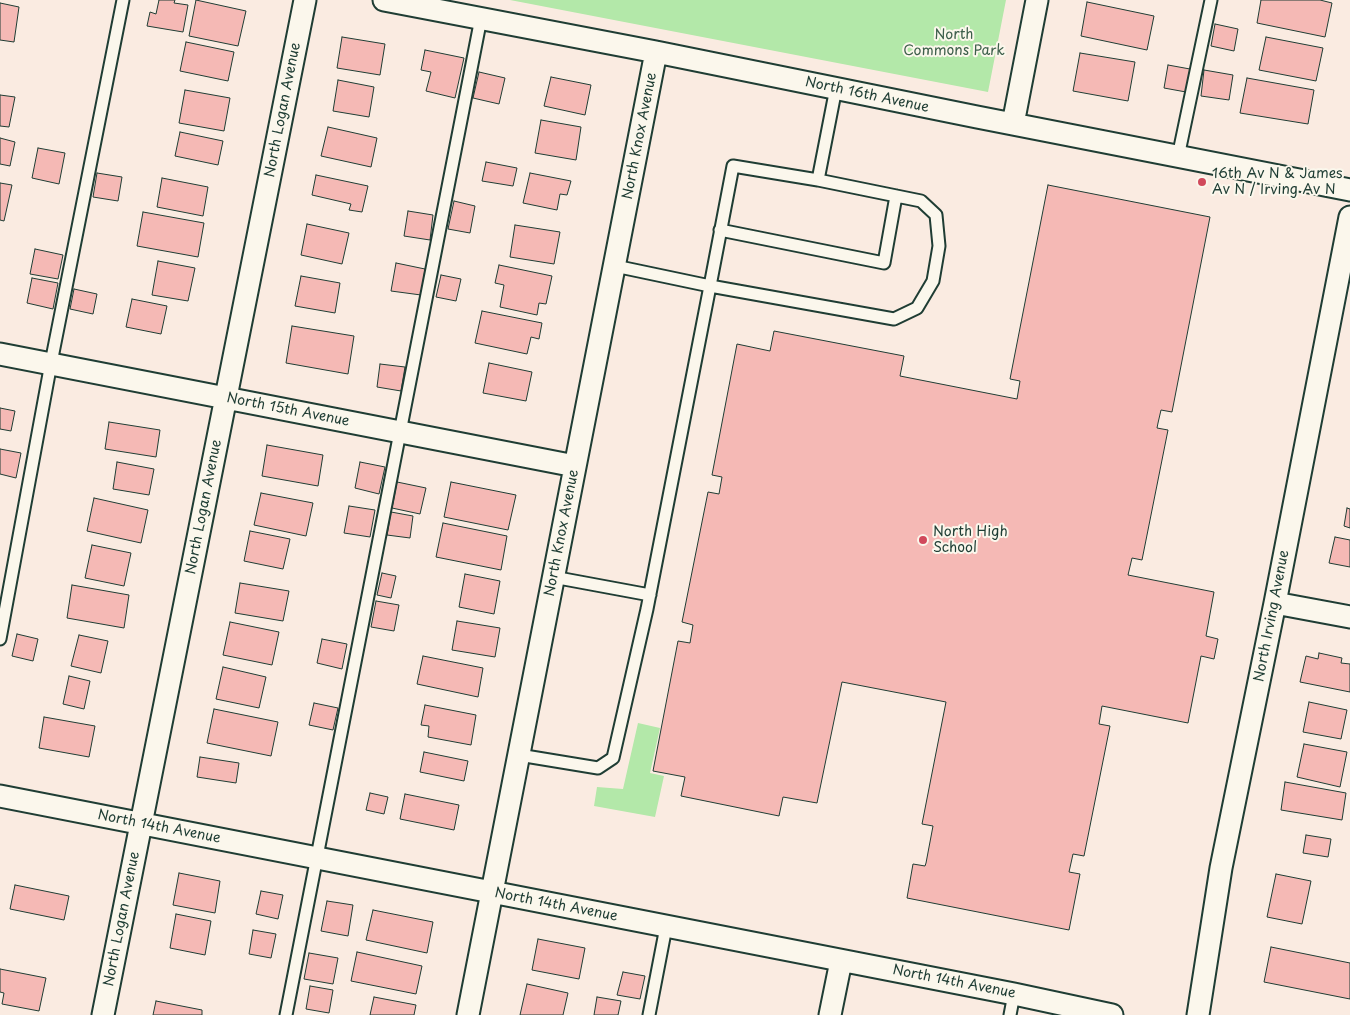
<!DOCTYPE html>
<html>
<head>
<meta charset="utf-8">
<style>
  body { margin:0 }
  canvas { display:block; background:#faebe1 }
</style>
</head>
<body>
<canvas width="1350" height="1015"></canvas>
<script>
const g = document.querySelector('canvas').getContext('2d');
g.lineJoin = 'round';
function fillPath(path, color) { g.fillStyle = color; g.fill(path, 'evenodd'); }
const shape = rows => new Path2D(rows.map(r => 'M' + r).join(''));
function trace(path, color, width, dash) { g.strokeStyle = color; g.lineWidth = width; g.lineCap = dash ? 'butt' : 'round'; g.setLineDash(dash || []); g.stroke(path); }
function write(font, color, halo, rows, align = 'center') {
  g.font = font + ' "Playpen Sans",sans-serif'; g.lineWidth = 4; g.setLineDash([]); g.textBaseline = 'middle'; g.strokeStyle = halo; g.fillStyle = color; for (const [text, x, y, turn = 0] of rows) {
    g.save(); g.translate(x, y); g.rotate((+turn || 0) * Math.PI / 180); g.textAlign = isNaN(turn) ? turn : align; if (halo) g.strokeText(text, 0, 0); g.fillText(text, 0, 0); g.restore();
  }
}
fillPath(shape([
  [510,0,1006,0,988,92],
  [638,723,660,728,650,773,664,776,655,817,594,806,597,787,623,789]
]), '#b3e8a9');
const building = shape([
  [159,0,175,0,174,3,188,5,183,32,147,26,150,12,156,14,159,0],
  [196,0,246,11,238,46,189,36,196,0],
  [1261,0,1320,0,1332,3,1325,37,1257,23,1261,0],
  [1087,2,1154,16,1147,50,1081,36,1087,2],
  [0,3,19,7,14,42,0,40,0,3],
  [1215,24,1238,29,1234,51,1211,46,1215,24],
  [342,37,385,44,380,75,337,68,342,37],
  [1266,37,1323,48,1316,81,1259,70,1266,37],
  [186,42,234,52,228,81,180,71,186,42],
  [425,50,464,58,455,98,426,91,431,72,421,70,425,50],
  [1080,53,1135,62,1128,101,1073,91,1080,53],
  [1168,65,1190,69,1186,92,1164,88,1168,65],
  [1204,70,1233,75,1229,100,1201,96,1204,70],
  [479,72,505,78,499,104,473,98,479,72],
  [551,77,591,85,585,115,544,106,551,77],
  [1247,78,1314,90,1308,124,1240,113,1247,78],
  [338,80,374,87,369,117,333,111,338,80],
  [185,90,230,98,224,131,179,123,185,90],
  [0,95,15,97,9,127,0,126,0,95],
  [541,120,581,127,576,160,535,153,541,120],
  [328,127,377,138,371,167,321,156,328,127],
  [180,132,223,141,218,165,175,156,180,132],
  [0,138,15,142,10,166,0,164,0,138],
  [38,148,65,153,59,184,32,178,38,148],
  [486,162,517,168,513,186,482,181,486,162],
  [97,173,122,177,118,201,93,197,97,173],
  [530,173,571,181,567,195,560,194,557,210,523,203,530,173],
  [316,175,368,186,362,212,349,210,351,204,312,195,316,175],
  [162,178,208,187,203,216,157,207,162,178],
  [0,183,12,185,4,221,0,220,0,183],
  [1048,185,1210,217,1172,412,1161,410,1158,423,1157,428,1168,430,1142,560,1132,558,1128,575,1214,592,1206,636,1218,639,1214,659,1201,656,1188,723,1102,706,1099,724,1110,726,1084,856,1073,854,1069,872,1080,874,1069,930,907,898,913,864,925,866,926,863,933,826,922,824,946,702,842,682,817,803,783,797,779,816,681,796,685,777,653,771,678,641,690,643,693,625,682,622,708,492,719,494,722,477,712,475,737,344,770,351,774,331,904,356,900,376,1017,399,1020,381,1010,379,1048,185],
  [454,201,475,206,470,233,448,229,454,201],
  [408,211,433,215,430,240,404,236,408,211],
  [143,212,204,223,198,257,137,246,143,212],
  [307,224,349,233,342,264,301,255,307,224],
  [515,225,560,232,554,264,510,257,515,225],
  [35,249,63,255,58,279,30,274,35,249],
  [158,261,195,268,188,301,152,295,158,261],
  [396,263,425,269,421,295,391,291,396,263],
  [499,265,552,276,546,304,539,303,537,315,500,307,504,285,495,283,499,265],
  [441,275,461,279,456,301,436,297,441,275],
  [301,276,340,283,335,313,295,306,301,276],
  [32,278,58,283,53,309,27,303,32,278],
  [74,289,97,294,93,314,70,309,74,289],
  [132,299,167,306,161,334,126,327,132,299],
  [482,311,542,323,539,339,531,337,527,354,475,343,482,311],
  [292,326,354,336,348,374,286,363,292,326],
  [489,363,532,372,526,401,483,393,489,363],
  [380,364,405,367,401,391,377,387,380,364],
  [0,408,15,411,11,431,0,429,0,408],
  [109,422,160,430,156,457,105,449,109,422],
  [267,445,323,455,318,486,262,476,267,445],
  [0,449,21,453,16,478,0,474,0,449],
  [117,462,154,469,149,495,113,489,117,462],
  [360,462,385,467,379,494,355,488,360,462],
  [397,482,426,488,420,514,392,508,397,482],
  [451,482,516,495,508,530,444,517,451,482],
  [261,493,313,503,306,536,254,525,261,493],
  [94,498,148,510,141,543,87,531,94,498],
  [349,506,375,510,370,537,344,533,349,506],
  [1347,508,1350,509,1350,528,1344,526,1347,508],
  [391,512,413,516,410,538,387,535,391,512],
  [443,523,507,536,501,570,436,557,443,523],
  [250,531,290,539,283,569,244,561,250,531],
  [1335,537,1350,540,1350,567,1329,563,1335,537],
  [92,545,131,553,124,586,85,578,92,545],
  [382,573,396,576,391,598,377,595,382,573],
  [465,574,500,581,494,614,459,607,465,574],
  [240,583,289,591,283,621,235,613,240,583],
  [72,585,129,595,124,628,67,618,72,585],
  [376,601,399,605,394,631,371,627,376,601],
  [457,621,500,628,495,657,452,650,457,621],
  [230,622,279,632,272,665,223,655,230,622],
  [17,634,38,639,33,661,12,656,17,634],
  [79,635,108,641,101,673,71,666,79,635],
  [322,639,347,644,342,669,317,663,322,639],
  [1319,653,1342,658,1341,663,1350,664,1350,692,1300,682,1306,656,1318,659,1319,653],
  [423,656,483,668,478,697,417,684,423,656],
  [223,667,266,677,259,708,216,699,223,667],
  [69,676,90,681,84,709,63,704,69,676],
  [1309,702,1347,710,1341,739,1303,732,1309,702],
  [314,703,338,708,333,730,309,725,314,703],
  [425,705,476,715,471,745,428,737,429,726,421,725,425,705],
  [214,709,278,722,271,756,207,743,214,709],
  [44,717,95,726,89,757,39,748,44,717],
  [1304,744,1347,752,1340,787,1297,777,1304,744],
  [424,752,468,761,464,781,420,772,424,752],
  [200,757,239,763,236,783,197,777,200,757],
  [1285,782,1346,793,1342,820,1281,810,1285,782],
  [370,793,388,797,384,814,366,810,370,793],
  [405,794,459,805,454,830,400,819,405,794],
  [1306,835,1331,839,1328,857,1303,853,1306,835],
  [179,873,220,881,215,913,173,905,179,873],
  [1276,874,1311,881,1302,924,1267,917,1276,874],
  [15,885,69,896,64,920,10,909,15,885],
  [261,891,283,895,278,919,256,914,261,891],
  [327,901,353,905,348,936,321,931,327,901],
  [373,910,433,922,427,953,366,940,373,910],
  [176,914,211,921,205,955,170,948,176,914],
  [253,930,276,934,271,958,249,954,253,930],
  [538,939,585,948,579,979,532,970,538,939],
  [1271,947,1350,963,1350,999,1264,982,1271,947],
  [357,952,422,966,416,994,351,981,357,952],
  [309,953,338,958,333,984,304,979,309,953],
  [0,969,46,978,39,1011,2,1004,4,993,0,992,0,969],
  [623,972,645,976,640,999,617,995,623,972],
  [527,984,568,993,563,1015,520,1015,527,984],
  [310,986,333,990,329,1013,306,1009,310,986],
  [374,997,416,1005,414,1015,370,1015,374,997],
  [597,997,621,1001,618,1015,594,1015,597,997],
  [156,1001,202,1010,202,1015,153,1015,156,1001]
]);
fillPath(building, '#f5b9b5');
trace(building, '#1f3d34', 1);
const service = shape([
  [1178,157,1211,0],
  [818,180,836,88],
  [720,230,884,263,896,196],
  [553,577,650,595],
  [0,639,51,363,123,0],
  [519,755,598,768,613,758,647,609,710,286,733,166,818,180,921,201,936,215,939,246,933,281,917,308,894,319,710,286,615,266],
  [286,1015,481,18],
  [649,1015,666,927],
  [1010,1015,1014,994]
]);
const minor = shape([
  [384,0,656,52,977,117,1350,190],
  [1013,124,1037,0],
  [0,354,575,466],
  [1275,603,1350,617],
  [0,796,1014,994,1112,1015],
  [103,1015,305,0],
  [468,1015,656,52],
  [830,1015,841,961],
  [1198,1015,1221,868,1275,603,1350,217]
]);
trace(service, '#1f3d34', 15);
trace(minor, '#1f3d34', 25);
trace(service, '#fbf7ec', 11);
trace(minor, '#fbf7ec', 21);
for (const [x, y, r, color] of [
  [1202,182,5,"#d1495b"],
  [923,540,5,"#d1495b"]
]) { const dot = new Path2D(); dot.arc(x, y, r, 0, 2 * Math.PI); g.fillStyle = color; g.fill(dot); trace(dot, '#fbf7ec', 2); }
write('14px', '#3d5f4b', '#fbf7ec', [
  ["North",954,35],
  ["Commons Park",954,51]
]);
write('14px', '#1f3d34', '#fbf7ec', [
  ["North 16th Avenue",867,95,12],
  ["North Logan Avenue",283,110,-79],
  ["North Knox Avenue",640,136,-79],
  ["North 15th Avenue",288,410,11],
  ["North Logan Avenue",204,507,-79],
  ["North Knox Avenue",562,533,-79],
  ["North Irving Avenue",1272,616,-79],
  ["North 14th Avenue",159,827,11],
  ["North 14th Avenue",556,905,11],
  ["North Logan Avenue",122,919,-79],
  ["North 14th Avenue",954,982,11]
]);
write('14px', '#1f3d34', '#fbf7ec', [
  ["16th Av N & James",1212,174],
  ["Av N / Irving Av N",1212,190],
  ["North High",933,532],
  ["School",933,548]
], 'left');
</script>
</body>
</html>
